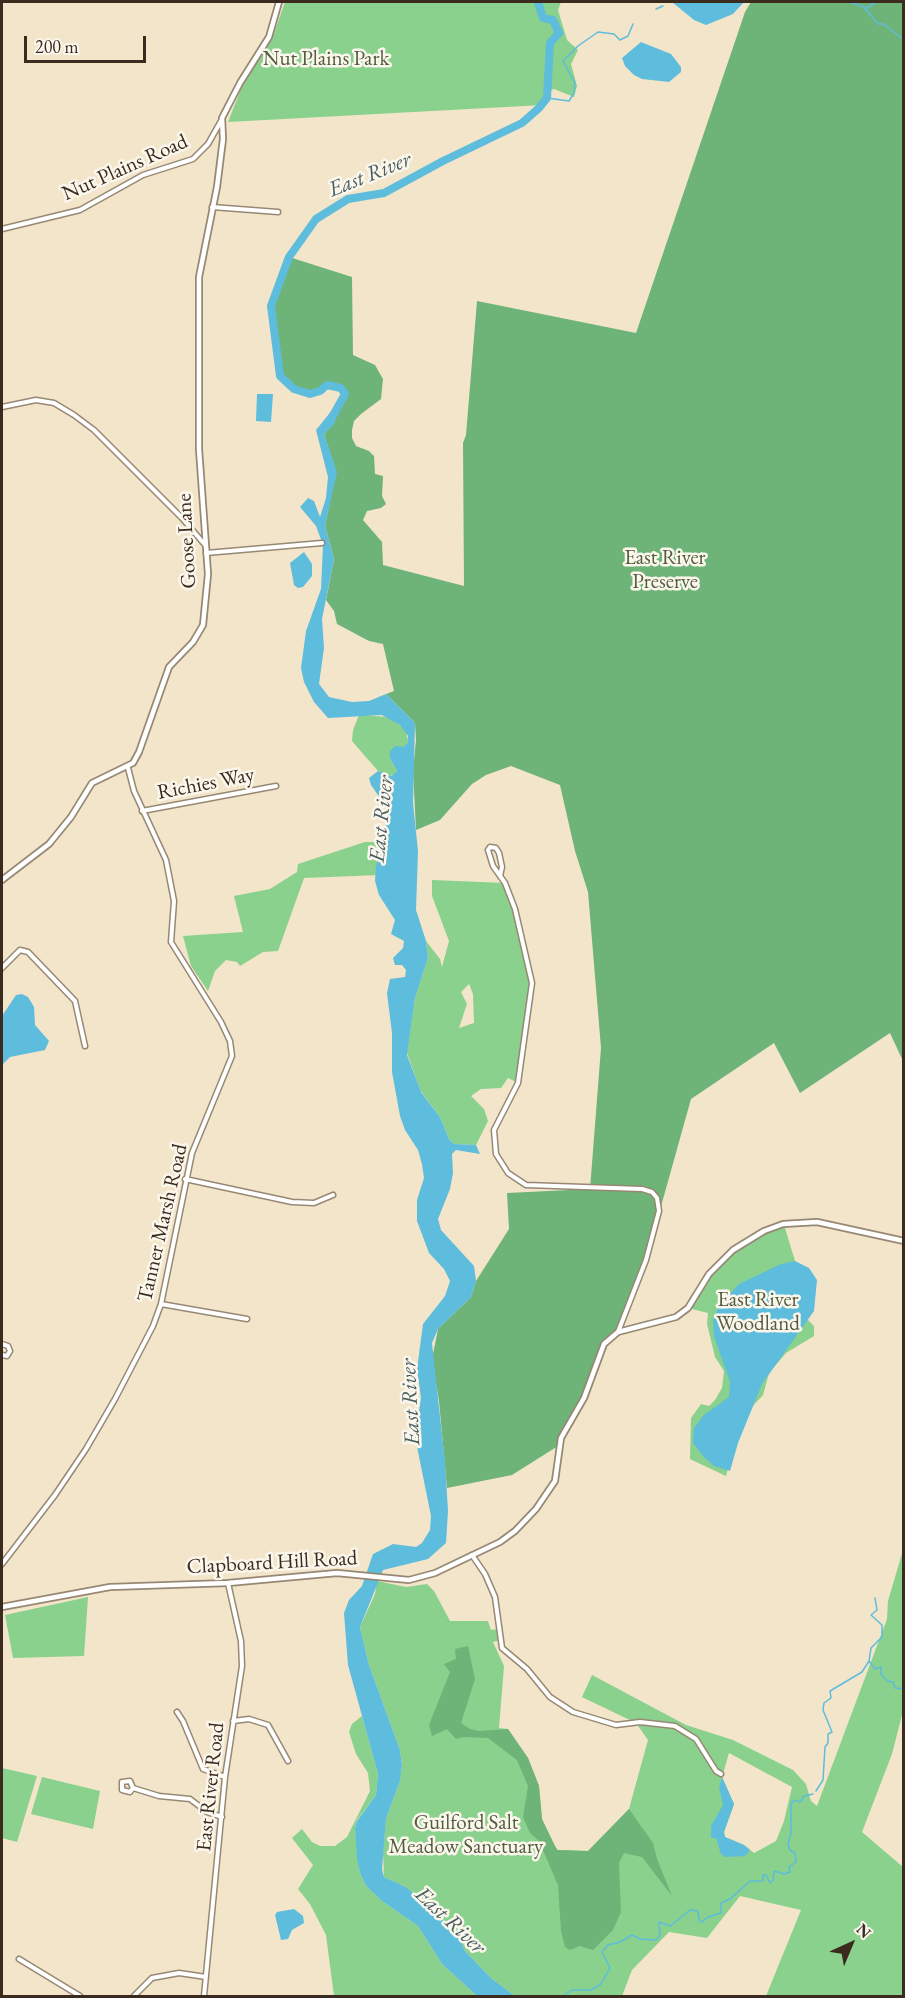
<!DOCTYPE html>
<html>
<head>
<meta charset="utf-8">
<style>
  body { margin:0 }
  #map { position:relative; width:905px; height:1998px; overflow:hidden; background:#f3e5ca; font-family:"EB Garamond",serif }
  canvas { display:block }
  .frame { position:absolute; inset:0; border:3px solid #3b2a1e; pointer-events:none }
  .north { position:absolute; left:821px; top:1914px; width:60px; height:60px; -webkit-text-stroke:4px #fbf7ec; paint-order:stroke; rotate:44deg; font-size:16px; font-weight:700; line-height:24px; text-align:center; color:#3b2a1e }
  .north::after { content:''; display:block; margin:auto; width:21px; height:27px; background:#3b2a1e; clip-path:polygon(50% 0,100% 100%,50% 72%,0 100%) }
  .scale { position:absolute; left:24px; top:36px; width:122px; height:27px; box-sizing:border-box; border:3px solid #3b2a1e; border-top:0; padding-left:8px; font-size:18px; line-height:21px; white-space:nowrap; color:#3b2a1e; -webkit-text-stroke:4px #fbf7ec; paint-order:stroke }
</style>
</head>
<body>
<div id="map">
<canvas width="905" height="1998"></canvas>
<div class="frame"></div>
<div class="north">N</div>
<div class="scale">200 m</div>
</div>
<script>
const g = document.querySelector('canvas').getContext('2d');
g.lineJoin = 'round';
function fillPath(path, color) { g.fillStyle = color; g.fill(path, 'evenodd'); }
const shape = rows => new Path2D(rows.map(r => 'M' + r).join(''));
function trace(path, color, width, dash) { g.strokeStyle = color; g.lineWidth = width; g.lineCap = dash ? 'butt' : 'round'; g.setLineDash(dash || []); g.stroke(path); }
function write(font, color, halo, rows, align = 'center') {
  g.font = font + ' "EB Garamond",serif'; g.lineWidth = 5; g.setLineDash([]); g.textBaseline = 'middle'; g.strokeStyle = halo; g.fillStyle = color; for (const [text, x, y, turn = 0] of rows) {
    g.save(); g.translate(x, y); g.rotate((+turn || 0) * Math.PI / 180); g.textAlign = isNaN(turn) ? turn : align; if (halo) g.strokeText(text, 0, 0); g.fillText(text, 0, 0); g.restore();
  }
}
fillPath(shape([
  [285,2,561,2,558,10,567,40,578,50,571,64,577,86,574,97,554,89,549,91,543,105,228,122,246,76,272,39],
  [359,715,389,717,405,729,409,743,390,758,397,771,393,776,378,771,352,741,353,730],
  [365,842,376,842,379,875,304,878,278,951,263,952,240,966,237,962,226,960,215,971,208,991,191,966,183,936,243,932,234,896,270,889,297,872,298,864],
  [432,880,505,883,510,894,532,983,518,1083,508,1078,501,1088,481,1089,471,1096,484,1109,488,1121,476,1145,454,1144,449,1139,440,1117,420,1090,407,1053,415,998,428,958,426,941,440,959,442,967,449,941,432,896],
  [469,984,473,994,474,1023,459,1028,467,1004,461,992],
  [784,1225,807,1300,808,1320,814,1326,814,1336,786,1353,769,1373,763,1395,751,1408,736,1438,726,1476,690,1459,691,1418,701,1404,709,1406,715,1400,722,1388,724,1371,715,1357,707,1324,708,1313,688,1308,717,1268,742,1245,763,1232],
  [903,1550,903,1711,892,1754,862,1832,903,1867,903,1996,766,1996,801,1910,740,1896,707,1938,669,1932,632,1970,622,1996,515,1996,491,1978,465,1951,459,1937,430,1908,406,1887,384,1877,383,1852,386,1819,400,1781,402,1765,400,1750,369,1665,360,1627,375,1594,377,1581,406,1587,427,1584,434,1591,450,1621,488,1621,491,1630,499,1629,501,1640,493,1642,504,1666,499,1728,508,1729,528,1758,539,1786,542,1819,551,1841,558,1850,588,1851,629,1809,648,1740,636,1723,582,1697,592,1675,686,1725,733,1740,793,1770,806,1784,811,1801,817,1806,887,1619,888,1601],
  [729,1753,792,1787,784,1821,776,1841,754,1853,744,1845,725,1837,724,1832,734,1804,722,1777],
  [88,1597,84,1656,13,1658,5,1615],
  [362,1716,378,1774,376,1795,357,1820,355,1828,360,1873,366,1886,382,1901,418,1926,442,1964,477,1996,334,1996,326,1935,310,1904,298,1889,313,1865,292,1838,302,1829,312,1842,320,1846,335,1846,347,1837,370,1791,368,1773,356,1754,349,1732,352,1724],
  [2,1768,37,1776,17,1842,2,1838],
  [42,1777,100,1791,93,1829,31,1814]
]), '#89d18c');
fillPath(shape([
  [751,2,903,2,903,1061,890,1033,800,1093,774,1043,691,1099,646,1260,618,1332,604,1345,584,1398,558,1446,512,1475,447,1488,439,1401,432,1359,438,1329,471,1297,476,1281,509,1229,507,1193,590,1189,601,1048,588,892,575,851,560,785,511,766,486,775,472,784,440,820,416,830,413,771,416,740,415,723,386,694,394,691,383,644,369,641,337,624,334,611,326,600,334,559,325,526,336,472,324,434,335,422,335,414,345,394,335,385,327,385,320,391,310,394,294,389,280,376,271,306,289,257,352,277,353,355,375,365,383,379,381,399,361,414,354,421,352,430,352,438,356,446,369,451,374,456,375,474,383,476,382,496,386,504,381,508,367,511,363,520,382,542,383,565,464,586,463,443,466,435,477,301,636,333,745,12],
  [468,1646,475,1679,461,1723,470,1729,479,1731,508,1729,528,1758,539,1786,542,1819,557,1850,588,1851,629,1809,653,1843,657,1859,672,1896,642,1857,624,1853,619,1863,621,1912,613,1930,593,1950,580,1946,570,1950,565,1947,561,1931,558,1885,539,1841,530,1833,523,1817,528,1786,517,1760,488,1738,464,1737,456,1739,447,1729,432,1736,429,1725,450,1672,444,1664,456,1659,455,1649]
]), '#6eb378');
fillPath(shape([
  [672,2,744,2,733,14,706,25,694,20],
  [641,42,671,54,681,67,681,72,669,82,642,79,634,75,625,66,622,58],
  [257,394,273,394,271,422,256,421],
  [333,409,335,423,324,434,337,472,325,526,334,559,322,619,324,648,319,684,329,697,352,702,369,701,386,694,415,723,413,803,418,851,416,910,426,941,428,958,415,998,407,1055,421,1092,440,1117,449,1139,454,1144,476,1145,480,1154,456,1150,452,1154,453,1173,450,1189,438,1219,441,1230,474,1266,476,1281,471,1297,438,1329,432,1343,445,1462,448,1511,446,1543,428,1559,383,1570,360,1627,369,1665,400,1750,402,1765,400,1781,386,1819,382,1869,384,1877,406,1887,431,1908,459,1937,465,1951,491,1978,515,1996,477,1996,442,1964,418,1926,382,1901,366,1886,360,1873,357,1858,355,1828,357,1821,376,1795,378,1774,348,1665,344,1613,349,1600,362,1586,373,1554,393,1544,416,1547,422,1543,430,1530,431,1516,415,1437,421,1398,417,1369,423,1324,445,1296,450,1281,444,1269,429,1253,417,1221,417,1200,424,1178,422,1164,418,1150,405,1130,400,1116,392,1072,392,1033,387,993,390,979,405,977,406,970,402,965,395,965,393,958,403,948,404,941,391,934,395,920,379,895,375,881,376,866,383,844,388,815,387,808,371,785,369,778,378,771,392,776,397,771,390,758,390,751,395,746,403,747,408,743,408,736,400,725,382,715,328,718,314,702,304,682,301,668,306,631,321,589,323,545,316,526,300,507,308,498,314,501,320,517,326,498,328,477,316,430],
  [304,552,312,564,312,576,303,587,298,588,294,585,290,563],
  [22,994,28,997,34,1007,35,1025,49,1041,45,1050,10,1057,2,1065,2,1016,16,995],
  [795,1261,809,1268,817,1280,814,1311,762,1384,738,1443,730,1471,714,1466,703,1456,693,1443,694,1428,704,1415,729,1397,730,1382,714,1336,713,1320,719,1306,739,1284,781,1264],
  [722,1777,734,1804,724,1832,725,1837,744,1845,750,1850,745,1856,725,1857,721,1854,716,1838,711,1838,711,1826,723,1805,719,1787],
  [294,1909,303,1916,304,1923,292,1930,288,1939,281,1940,275,1915,277,1912]
]), '#5ebcdc');
trace(shape([
  [849,2,864,7,878,24,884,24,904,40],
  [656,9,663,6],
  [865,9,876,2],
  [547,98,569,101,574,93,575,83,563,61,578,46,598,32,614,34,620,40,628,36,633,24],
  [869,1661,875,1669,881,1667,881,1674,887,1681,893,1682,895,1688,904,1689],
  [816,1791,823,1780,825,1747,828,1743,828,1734,832,1732,823,1710,824,1703,831,1698,830,1691,862,1672,869,1661,871,1648,882,1637,882,1625,871,1615,877,1610,875,1598],
  [563,1996,572,1990,591,1990,601,1984,610,1968,602,1952,608,1945,620,1942,632,1935,640,1939,656,1940,660,1936,659,1922,670,1926,690,1910,698,1911,699,1920,702,1922,708,1917,721,1913,721,1903,730,1899,750,1881,763,1881,763,1875,766,1875,770,1883,773,1881,774,1871,784,1874,790,1872,789,1867,796,1862,795,1853,790,1850,788,1844,791,1833,791,1804,794,1800,800,1802,804,1796,813,1794]
]), '#5ebcdc', 1.5);
trace(shape([
  [330,421,345,394,341,388,327,385,320,391,310,394,294,389,280,376,271,306,289,257,316,219,348,199,384,193,443,161,522,123,539,108,547,98,550,43,559,33,553,20,543,18,538,2]
]), '#5ebcdc', 8);
const minor = shape([
  [212,207,278,212],
  [2,229,80,210,143,175,193,159,208,144,221,121],
  [2,407,36,400,54,403,74,415,94,430,182,518,206,546],
  [206,553,322,543],
  [142,811,276,786],
  [500,876,502,867,499,853,496,848,490,847,488,850,493,866,505,883,515,909,532,983,518,1083,494,1130,496,1154,508,1173,526,1185,642,1189,652,1192,657,1198,659,1211,646,1260,618,1332],
  [2,968,20,950,28,952,75,1001,85,1046],
  [185,1179,292,1202,314,1203,333,1195],
  [161,1304,247,1319],
  [2,1344,8,1346,10,1351,7,1356,2,1355],
  [472,1555,485,1574,495,1597,502,1648,527,1669,550,1697,573,1712,616,1725,640,1722,675,1726,696,1739,716,1771,721,1774],
  [2,1564,55,1495,86,1449,115,1399,153,1326,161,1304,192,1153,232,1056,230,1041,221,1022,171,942,174,901,166,860,134,791,128,768],
  [177,1712,183,1721,203,1769,225,1777],
  [233,1721,249,1719,268,1725,288,1761],
  [133,1788,130,1792,122,1790,122,1782,130,1781,133,1788,159,1796,190,1799,207,1812,222,1817],
  [19,1959,80,1996],
  [134,1996,152,1978,179,1973,206,1977],
  [204,1996,225,1777,242,1666,241,1641,228,1583]
]);
const tertiary = shape([
  [2,880,49,844,71,817,92,783,133,763,139,752,169,667,193,642,203,625,208,574,199,449,199,277,217,187,223,139,222,118,240,83,269,37,279,2],
  [2,1607,110,1587,228,1583,337,1573,409,1580,435,1573,500,1542,515,1531,536,1509,555,1481,561,1438,584,1398,604,1344,618,1332,676,1317,688,1308,709,1274,733,1250,764,1231,783,1224,817,1222,904,1241]
]);
trace(minor, '#978874', 7);
trace(tertiary, '#978874', 8);
trace(minor, '#fff', 4);
trace(tertiary, '#fff', 4.5);
write('21px', '#525c3f', '#fbf7ec', [
  ["Nut Plains Park",326,59],
  ["East River",665,558],
  ["Preserve",665,582],
  ["East River",758,1300],
  ["Woodland",758,1324],
  ["Guilford Salt",466,1823],
  ["Meadow Sanctuary",466,1847]
]);
write('21px', '#3b2a1e', '#fbf7ec', [
  ["Nut Plains Road",125,168,-24],
  ["Goose Lane",187,541,-93],
  ["Richies Way",206,784,-11],
  ["Tanner Marsh Road",163,1223,-77],
  ["Clapboard Hill Road",272,1563,-3],
  ["East River Road",211,1787,-84]
]);
write('italic 22px', '#475d60', '#fbf7ec', [
  ["East River",370,175,-22],
  ["East River",382,819,-84],
  ["East River",411,1402,-93],
  ["East River",450,1921,43]
]);
</script>
</body>
</html>
